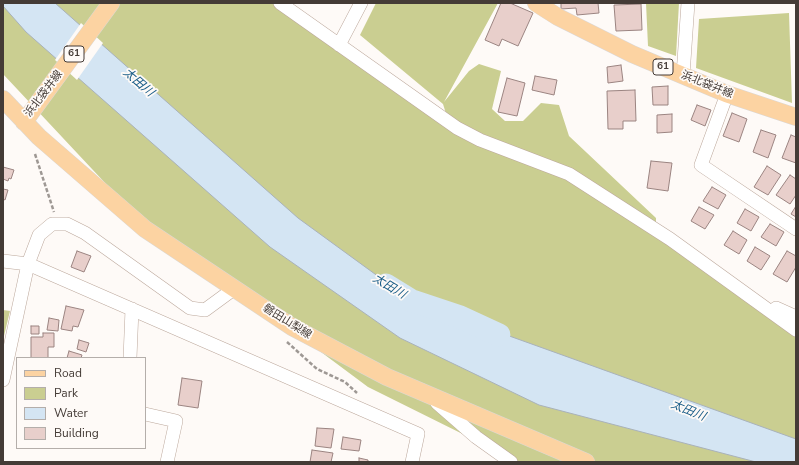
<!DOCTYPE html>
<html>
<head>
<meta charset="utf-8">
<style>
  body { margin:0 }
  #map { position:relative; width:799px; height:465px; overflow:hidden; background:#fefaf7; font-family:"Nunito Sans",sans-serif }
  canvas { display:block }
  .frame { position:absolute; inset:0; border:4px solid #443b36; pointer-events:none }
  .legend { position:absolute; left:16px; top:357px; width:130px; height:92px; box-sizing:border-box; background:#fefaf7; border:1px solid #b4aeaa; margin:0; padding:5px 7px; list-style:none; font-size:12px; color:#443b36 }
  .legend li { display:flex; align-items:center; gap:8px; height:20px }
  .legend b { width:20px; border:1px solid #b4aeaa }
</style>
</head>
<body>
<div id="map">
<canvas width="799" height="465"></canvas>
<div class="frame"></div>
<ul class="legend">
<li><b style="height:5px;background:#fcd3a2"></b>Road</li>
<li><b style="height:11px;background:#cace91"></b>Park</li>
<li><b style="height:11px;background:#d4e5f3"></b>Water</li>
<li><b style="height:11px;background:#e8cfcb"></b>Building</li>
</ul>
</div>
<script>
const g = document.querySelector('canvas').getContext('2d');
g.lineJoin = 'round';
function fillPath(path, color) { g.fillStyle = color; g.fill(path, 'evenodd'); }
const shape = rows => new Path2D(rows.map(r => 'M' + r).join(''));
function trace(path, color, width, dash) { g.strokeStyle = color; g.lineWidth = width; g.lineCap = dash ? 'butt' : 'round'; g.setLineDash(dash || []); g.stroke(path); }
function write(font, color, halo, rows, align = 'center') {
  g.font = font + ' "Nunito Sans","Noto Sans JP",sans-serif'; g.lineWidth = 3.5; g.setLineDash([]); g.textBaseline = 'middle'; g.strokeStyle = halo; g.fillStyle = color; for (const [text, x, y, turn = 0] of rows) {
    g.save(); g.translate(x, y); g.rotate((+turn || 0) * Math.PI / 180); g.textAlign = isNaN(turn) ? turn : align; if (halo) g.strokeText(text, 0, 0); g.fillText(text, 0, 0); g.restore();
  }
}
fillPath(shape([
  [3,3,289,3,448,120,443,104,360,35,376,3,498,3,444,102,469,71,479,64,501,71,492,109,505,121,523,121,541,103,559,105,569,136,656,218,656,225,577,179,796,330,796,462,519,462,368,387,235,288,122,201,3,74],
  [646,3,679,3,676,56,648,46],
  [789,13,792,103,696,68,699,19],
  [3,310,10,311,3,340]
]), '#cace91');
const water = shape([
  [3,3,55,3,298,218,412,301,796,439,796,462,756,462,539,405,400,338,270,247,26,32,3,6,3,3]
]);
fillPath(water, '#d4e5f3');
trace(water, '#a9b2ba', 1);
fillPath(shape([
  [81,23,103,43,77,80,55,60]
]), '#fefaf7');
trace(shape([
  [386,285,412,301,460,317,499,335]
]), '#d4e5f3', 23);
const building = shape([
  [501,3,510,3,533,13,518,46,502,39,499,46,485,40,501,3],
  [561,3,598,3,599,13,577,15,576,8,561,9,561,3],
  [641,4,642,30,616,31,614,5,641,4],
  [621,65,623,81,608,83,607,67,621,65],
  [535,76,557,80,554,95,532,90,535,76],
  [507,78,525,83,517,116,498,112,507,78],
  [668,86,668,105,653,105,652,87,668,86],
  [635,90,636,121,623,121,623,129,608,129,607,91,635,90],
  [697,105,711,110,705,126,691,120,697,105],
  [732,113,747,119,739,142,723,136,732,113],
  [672,114,672,132,657,133,657,115,672,114],
  [761,130,776,135,768,158,753,152,761,130],
  [791,135,796,137,796,163,782,158,791,135],
  [651,161,672,163,668,191,647,188,651,161],
  [767,166,781,175,768,195,754,187,767,166],
  [3,167,14,170,11,179,9,178,8,181,3,179,3,167],
  [790,175,796,179,796,195,790,204,776,195,790,175],
  [712,187,726,195,718,209,703,201,712,187],
  [3,189,8,190,5,200,3,199,3,189],
  [796,206,796,217,791,214,796,206],
  [699,207,714,215,705,229,691,221,699,207],
  [745,209,759,217,751,231,737,223,745,209],
  [770,224,784,232,776,246,761,237,770,224],
  [733,231,747,240,739,254,724,245,733,231],
  [755,247,770,256,761,270,747,261,755,247],
  [77,251,91,256,84,272,71,267,77,251],
  [787,251,796,256,796,267,787,282,773,274,787,251],
  [66,306,84,310,78,327,73,326,72,331,61,329,66,306],
  [49,318,59,320,58,331,47,330,49,318],
  [31,326,39,326,39,334,31,334,31,326],
  [43,333,54,333,54,347,48,347,48,358,31,358,31,337,43,337,43,333],
  [79,340,89,343,86,352,77,349,79,340],
  [69,351,82,355,81,358,67,358,69,351],
  [182,378,202,381,198,408,178,405,182,378],
  [317,428,334,429,331,448,315,446,317,428],
  [343,437,361,440,359,451,341,449,343,437],
  [312,450,333,453,331,462,310,462,312,450],
  [359,458,368,460,368,462,359,462,359,458]
]);
fillPath(building, '#e8cfcb');
trace(building, '#9b8481', 1);
const minor = shape([
  [280,3,457,128,480,140,569,174,670,239,796,330],
  [339,45,361,3],
  [683,75,688,3],
  [727,94,701,165,796,229],
  [3,261,28,264,418,434,412,462],
  [776,308,796,317],
  [130,358,132,309],
  [3,380,28,264,39,235,52,224,67,224,85,233,190,308,205,310,235,288],
  [437,403,476,437,511,462],
  [145,414,176,421,167,462]
]);
const major = shape([
  [536,3,558,17,632,54,727,94,796,117],
  [3,99,39,137,145,229,292,327,387,377,586,462],
  [24,122,111,3]
]);
trace(minor, '#bca89c', 14);
trace(major, '#dad8d7', 18);
trace(shape([
  [35,154,54,212],
  [287,342,317,369,345,382,357,393]
]), '#9e9894', 2.5, [4, 2]);
trace(minor, '#fff', 13);
trace(major, '#fcd3a2', 17);
for (const [x, y, w] of [
  [74,54,20],
  [663,67,20]
]) { const box = new Path2D(); box.roundRect(x - w / 2, y - 8, w, 16, 3); g.fillStyle = '#fefaf7'; g.fill(box); trace(box, '#443b36', 1); }
write('bold 10px', '#443b36', null, [
  ["61",74,54],
  ["61",663,67]
]);
write('11px', '#443b36', '#fefaf7', [
  ["浜北袋井線",707,85,22],
  ["浜北袋井線",44,94,-53],
  ["磐田山梨線",287,322,32]
]);
write('italic 12px', '#195d88', '#fefaf7', [
  ["太田川",138,83,41],
  ["太田川",389,287,31],
  ["太田川",688,411,22]
]);
</script>
</body>
</html>
